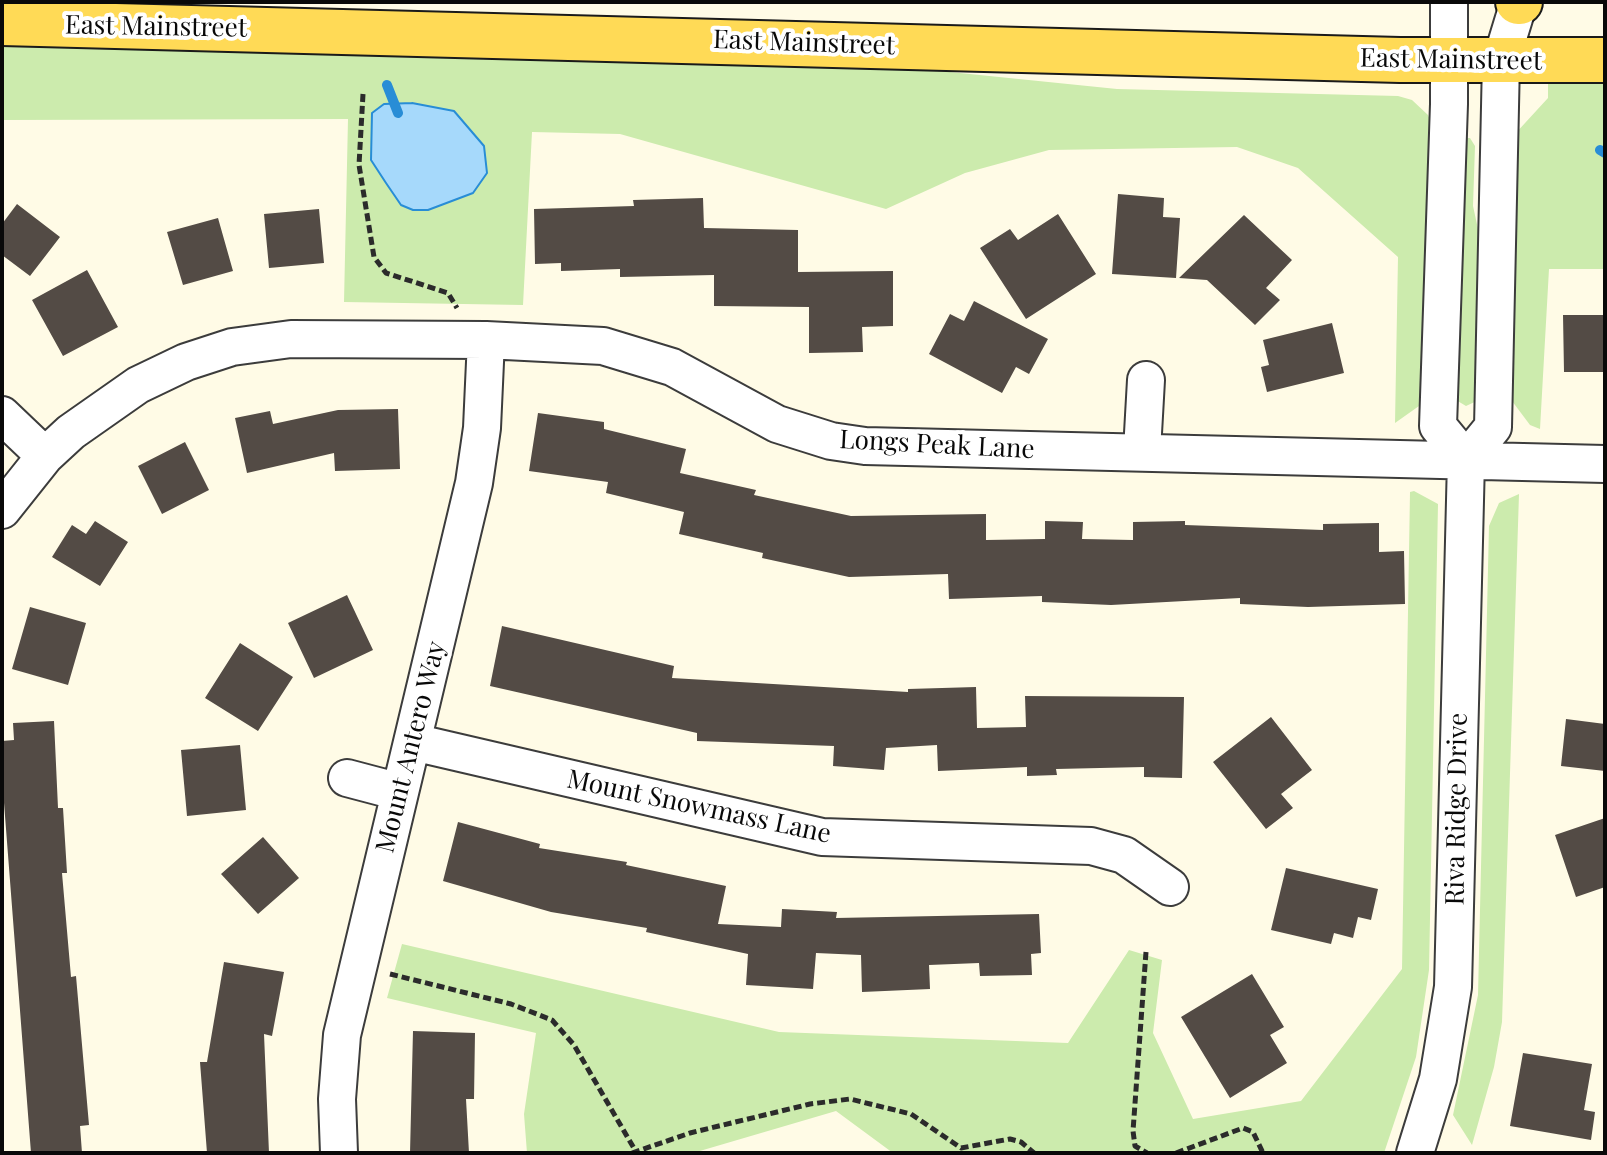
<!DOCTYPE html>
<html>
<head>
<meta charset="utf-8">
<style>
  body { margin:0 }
  #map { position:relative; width:1607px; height:1155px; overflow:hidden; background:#fffbe6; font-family:"Playfair Display",serif }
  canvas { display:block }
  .frame { position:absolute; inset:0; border:4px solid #090909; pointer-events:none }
</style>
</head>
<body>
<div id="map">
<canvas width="1607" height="1155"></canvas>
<div class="frame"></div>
</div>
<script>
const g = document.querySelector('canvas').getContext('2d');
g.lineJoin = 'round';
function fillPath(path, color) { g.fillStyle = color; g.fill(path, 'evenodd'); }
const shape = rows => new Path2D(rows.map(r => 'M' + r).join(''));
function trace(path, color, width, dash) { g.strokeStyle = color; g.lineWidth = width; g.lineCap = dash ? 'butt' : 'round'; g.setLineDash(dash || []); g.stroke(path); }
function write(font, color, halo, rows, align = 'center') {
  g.font = font + ' "Playfair Display",serif'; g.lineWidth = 8; g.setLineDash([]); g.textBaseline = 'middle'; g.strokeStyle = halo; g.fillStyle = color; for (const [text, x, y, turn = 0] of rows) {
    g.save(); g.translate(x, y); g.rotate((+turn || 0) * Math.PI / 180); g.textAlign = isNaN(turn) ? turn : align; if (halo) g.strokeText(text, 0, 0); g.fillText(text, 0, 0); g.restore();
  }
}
fillPath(shape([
  [2,43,891,66,1117,89,1398,96,1412,100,1428,115,1432,124,1427,387,1419,406,1395,423,1398,257,1298,168,1237,147,1049,150,965,173,886,209,620,134,532,132,523,305,344,302,348,119,2,120],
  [1605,79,1605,269,1549,269,1540,429,1530,425,1506,393,1514,135,1548,98,1548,81],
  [1465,138,1470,138,1475,146,1473,206,1490,284,1481,399,1466,406,1451,397],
  [1414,491,1438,504,1429,970,1416,1057,1384,1153,893,1153,836,1111,693,1153,527,1153,524,1114,536,1033,387,998,402,944,779,1032,1068,1043,1129,950,1162,960,1153,1033,1193,1119,1301,1101,1402,969,1410,492],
  [1519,494,1502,1022,1494,1067,1472,1145,1453,1115,1478,995,1489,526,1499,503]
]), '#ccebad');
const water = shape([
  [412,103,454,111,484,146,487,173,473,193,428,210,413,210,401,205,386,183,371,160,372,113,384,104,412,103]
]);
fillPath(water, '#a6d9fb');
trace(water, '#288dd6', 2);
trace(shape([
  [387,85,398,113],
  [1600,150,1605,153]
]), '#288dd6', 10);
fillPath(shape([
  [1118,194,1164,198,1163,217,1180,218,1176,278,1112,274],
  [703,198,704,228,798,230,798,272,893,271,893,326,862,327,863,352,809,353,809,307,714,306,714,275,620,277,620,269,561,271,561,263,535,264,534,209,634,206,633,200],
  [17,204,60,237,30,276,2,255,2,224],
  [319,209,324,263,269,268,264,214],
  [1058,214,1096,274,1026,319,980,248,1010,229,1018,240],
  [1244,215,1292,260,1266,288,1280,300,1255,325,1207,280,1179,278],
  [218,218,233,271,183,285,167,232],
  [87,270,118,327,63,356,32,300],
  [974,301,1048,339,1029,374,1016,367,1002,393,929,354,950,314,964,321],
  [1563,315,1605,315,1605,372,1564,372],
  [1332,323,1344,373,1267,392,1261,367,1269,365,1263,340],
  [398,409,400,469,335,471,334,453,247,473,235,418,270,411,273,424,338,410],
  [538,413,604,422,604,429,686,449,680,473,756,490,754,495,851,516,986,514,986,540,1045,539,1045,521,1083,522,1082,539,1133,540,1133,522,1185,521,1185,525,1323,530,1323,524,1379,523,1379,552,1404,551,1405,604,1308,607,1240,604,1240,598,1111,605,1042,602,1042,596,949,599,948,574,849,577,762,558,763,553,679,534,684,512,606,493,608,482,529,471],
  [185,442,209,490,162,514,138,466],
  [95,521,128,542,100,586,52,557,72,525,86,534],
  [347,595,373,650,314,678,288,623],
  [30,607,86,623,68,685,12,669],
  [502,626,674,666,672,678,908,692,908,689,976,687,977,728,1026,727,1025,696,1184,697,1182,778,1144,777,1144,767,1056,769,1057,775,1027,776,1027,767,938,771,937,745,886,748,884,770,833,766,834,746,697,741,697,733,490,686],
  [240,643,293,677,258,731,205,698],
  [1271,717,1312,770,1281,794,1293,808,1266,829,1213,762],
  [1566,719,1605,724,1605,771,1561,766],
  [54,721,58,808,63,808,67,873,62,873,71,977,76,976,89,1125,80,1126,82,1153,31,1153,2,777,2,741,14,740,13,723],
  [240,745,246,810,187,816,181,750],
  [1605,818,1605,887,1576,897,1555,835],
  [458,822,540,844,539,848,627,862,626,865,726,886,718,924,781,927,782,909,837,912,836,918,1039,914,1041,953,1031,954,1032,975,980,976,979,963,929,965,930,989,862,992,861,955,816,953,813,989,746,985,748,954,646,932,647,928,551,912,443,881],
  [263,837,299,878,258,914,221,874],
  [1286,868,1378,889,1371,920,1358,917,1353,938,1334,933,1331,944,1271,930],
  [224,962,284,972,272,1036,264,1034,269,1153,207,1153,200,1062,207,1062],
  [1252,974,1284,1027,1270,1035,1287,1063,1230,1098,1181,1017],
  [413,1031,475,1033,474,1099,466,1099,469,1153,410,1153],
  [1523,1053,1592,1064,1584,1110,1595,1112,1591,1140,1510,1126]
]), '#534b45');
const minor = shape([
  [1449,2,1449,104,1438,426,1466,460],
  [2,415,45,456],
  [1142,451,1146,380],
  [2,510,45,456,71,432,138,385,186,362,232,347,291,339,486,340,603,346,672,367,777,424,831,441,865,446,1605,464],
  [413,742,822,837,1091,846,1124,855,1170,887],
  [347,778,400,792],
  [339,1153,337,1099,342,1035,474,483,482,428,486,340],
  [1415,1153,1438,1079,1453,987,1466,460,1493,427,1501,61,1519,2]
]);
const major = shape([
  [1518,2,1520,2],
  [2,23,1400,60,1605,60]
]);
trace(minor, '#3c3c3c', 40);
trace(major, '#1a1a1a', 48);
trace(shape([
  [363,94,359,165,374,257,386,273,448,293,457,308],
  [1146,952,1133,1131,1135,1146,1147,1153],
  [390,974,511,1004,552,1020,574,1045,635,1150],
  [632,1153,690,1133,810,1104,850,1099,911,1114,961,1148,1010,1139,1021,1142,1034,1153],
  [1176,1153,1243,1128,1253,1132,1263,1153]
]), '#2b2b2b', 5, [8, 4]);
trace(minor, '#fff', 36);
trace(major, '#ffda56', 44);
write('26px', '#090909', '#fff', [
  ["East Mainstreet",156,27,1],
  ["East Mainstreet",804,43,2],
  ["East Mainstreet",1451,60,1],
  ["Longs Peak Lane",937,445,3],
  ["Mount Antero Way",411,747,-76],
  ["Mount Snowmass Lane",699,807,12],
  ["Riva Ridge Drive",1457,809,-89]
]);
</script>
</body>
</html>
